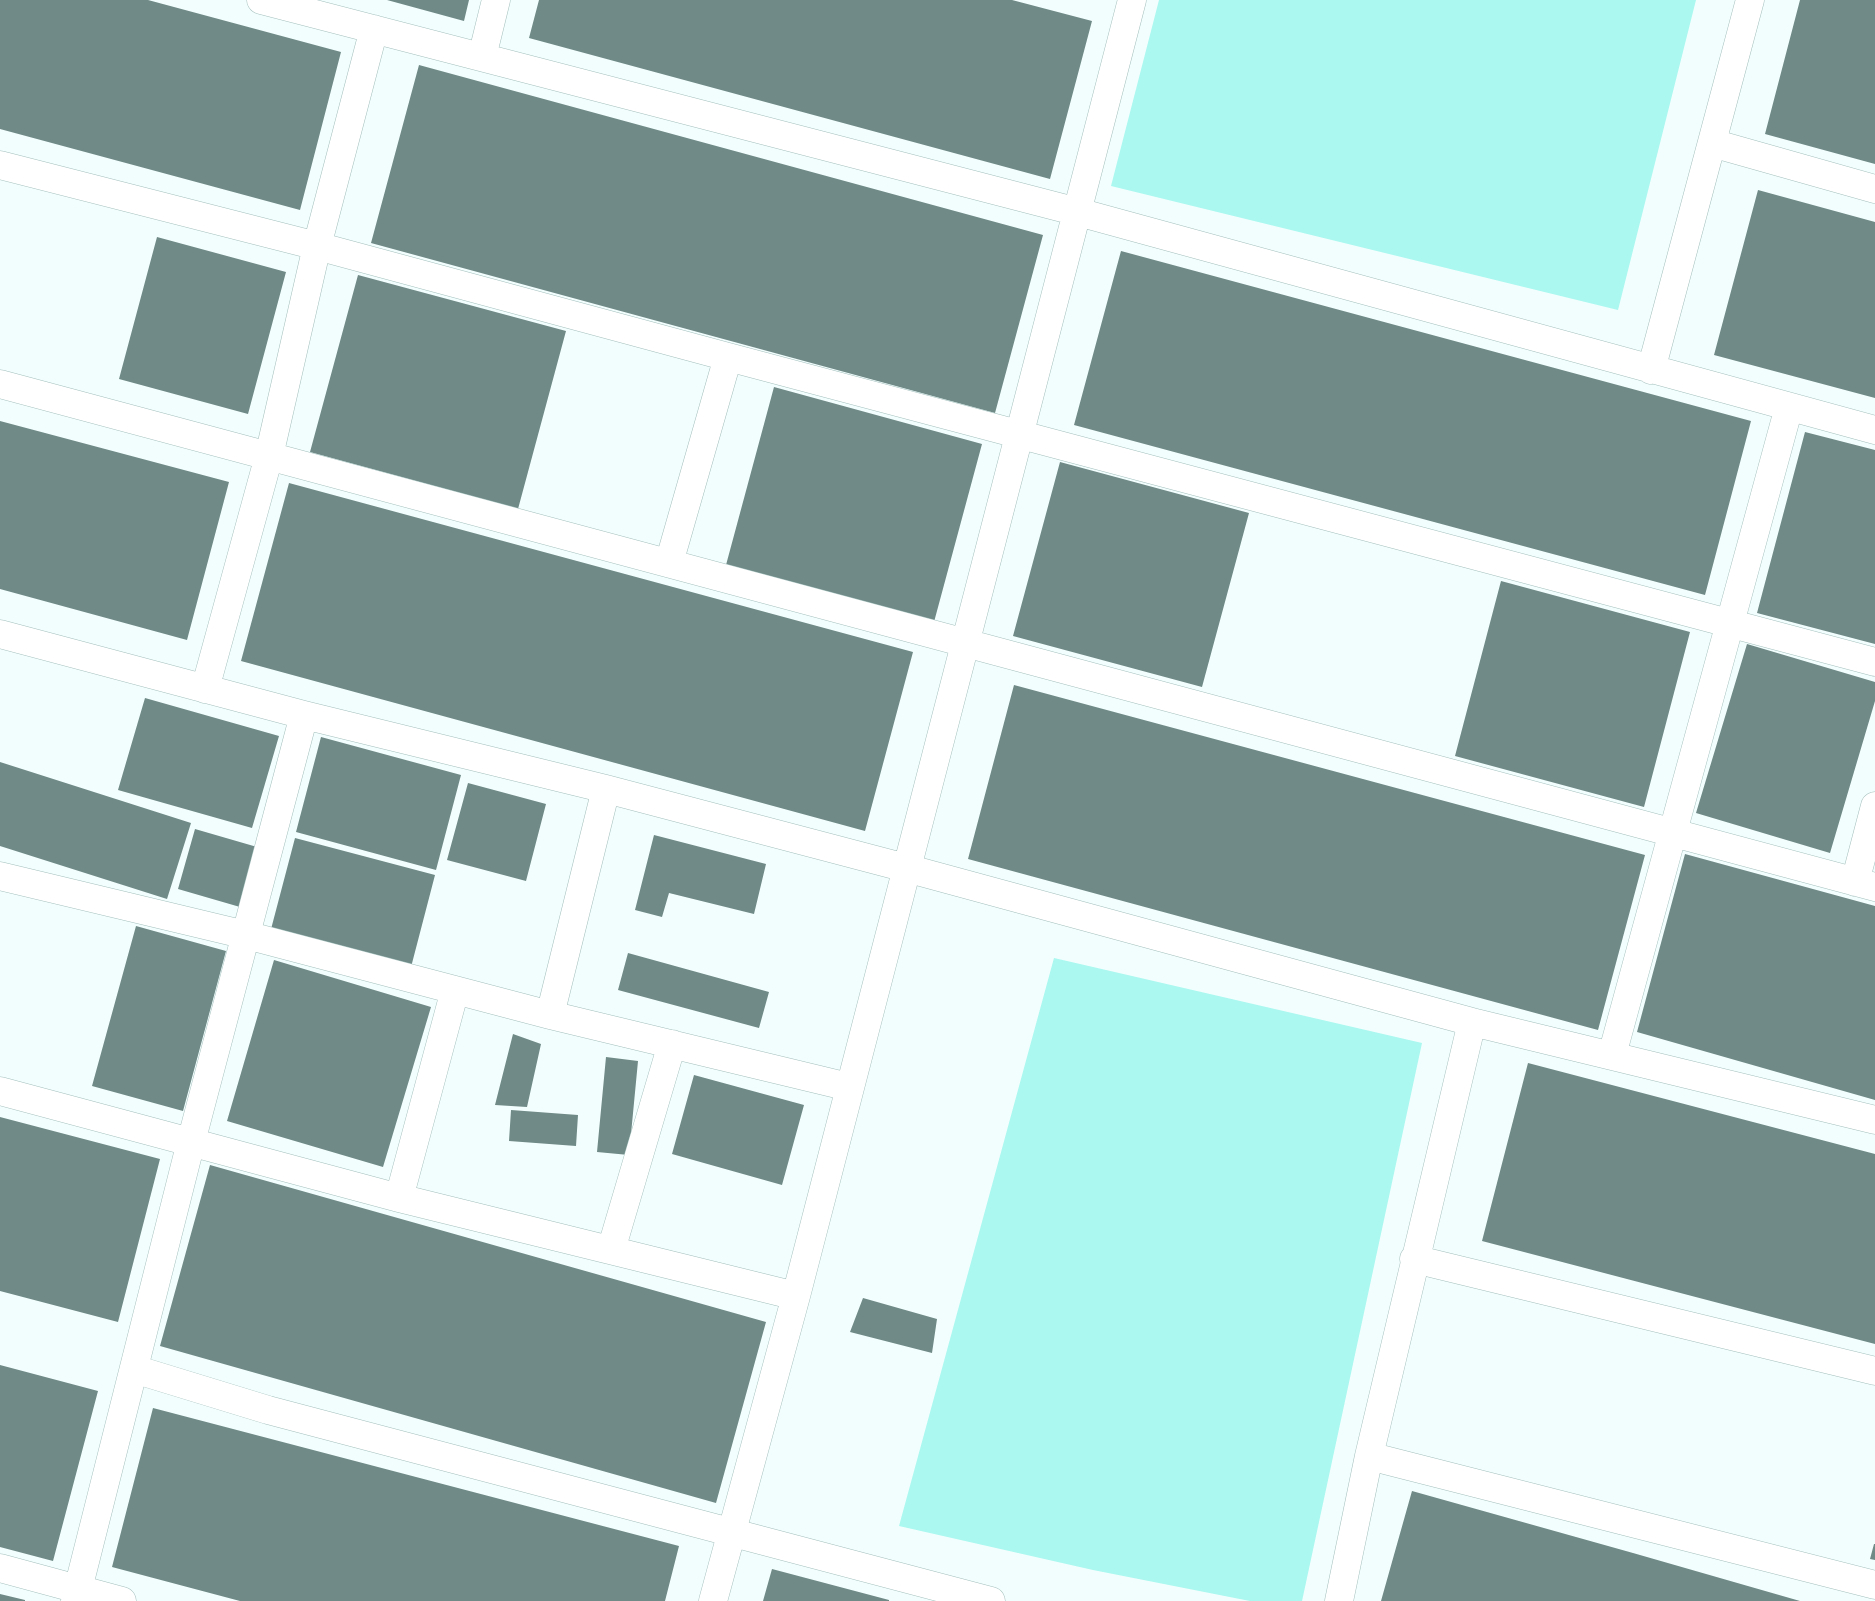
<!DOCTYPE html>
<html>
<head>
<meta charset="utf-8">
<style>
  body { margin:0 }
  canvas { display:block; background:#f2fefd }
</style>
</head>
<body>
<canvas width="1875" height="1601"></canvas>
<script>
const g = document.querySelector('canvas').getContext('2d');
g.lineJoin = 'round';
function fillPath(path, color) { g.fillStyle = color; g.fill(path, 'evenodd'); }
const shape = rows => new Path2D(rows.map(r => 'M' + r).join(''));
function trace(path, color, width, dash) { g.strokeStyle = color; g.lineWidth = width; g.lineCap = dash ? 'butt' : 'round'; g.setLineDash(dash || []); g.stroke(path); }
fillPath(shape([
  [1159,0,1696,0,1618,310,1111,186],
  [1054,958,1422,1043,1302,1601,1250,1601,1093,1570,899,1526]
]), '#aaf8f0');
fillPath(shape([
  [0,0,148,0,341,52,300,210,0,129],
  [387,0,469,0,464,21],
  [539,0,1012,0,1092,21,1050,179,529,38],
  [1800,0,1875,0,1875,164,1765,134],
  [419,65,1043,235,995,413,371,243],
  [1758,190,1875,222,1875,398,1714,355],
  [157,237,286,272,248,414,119,379],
  [1121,251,1751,421,1705,595,1074,425],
  [358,275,566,331,518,509,310,452],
  [774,387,982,444,934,622,726,565],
  [0,421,229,482,187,640,0,589],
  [1805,432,1875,450,1875,644,1757,613],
  [1060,462,1249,513,1202,687,1013,636],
  [289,483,913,652,865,831,241,661],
  [1501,581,1690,632,1644,807,1455,756],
  [1747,644,1875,682,1875,701,1830,853,1696,813],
  [1014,685,1645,855,1598,1030,968,859],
  [145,698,279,736,252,828,118,790],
  [321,737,461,775,436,870,296,832],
  [0,762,191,823,167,899,0,846],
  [468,783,546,804,526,881,447,860],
  [195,829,257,847,240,907,178,889],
  [654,835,766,864,754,914,669,893,662,917,635,910],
  [295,838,435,875,410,971,270,933],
  [1685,854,1875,906,1875,1100,1637,1032],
  [136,926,226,951,183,1111,92,1086],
  [628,953,769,992,759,1028,618,990],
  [274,960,431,1007,383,1167,227,1121],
  [513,1034,541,1044,527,1107,495,1105],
  [606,1057,638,1061,629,1155,597,1152],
  [1528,1063,1875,1154,1875,1344,1482,1241],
  [694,1075,804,1105,782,1185,672,1154],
  [511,1110,578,1115,576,1146,509,1141],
  [0,1117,160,1159,118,1322,0,1291],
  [210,1165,766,1322,716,1503,160,1346],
  [863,1298,937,1319,932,1353,850,1332],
  [0,1365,98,1391,53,1561,0,1547],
  [153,1408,679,1546,665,1601,240,1601,112,1567],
  [1412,1491,1633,1553,1800,1601,1381,1601],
  [1874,1544,1875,1544,1875,1560,1870,1559],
  [772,1569,889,1600,889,1601,763,1601],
  [0,1594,25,1600,25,1601,0,1601]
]), '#6f8a87');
const minor = shape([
  [261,0,1078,212,1875,430],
  [482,57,496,0],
  [1712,143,1875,189],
  [0,165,317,246,728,357,1875,662],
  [1651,370,1750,0],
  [0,384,1875,887],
  [669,563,728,357],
  [0,634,304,715,606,789,906,868,1472,1022,1875,1120],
  [205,689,269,456,317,246,374,29],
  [0,876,246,935,550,1015,849,1087],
  [1855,882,1875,806],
  [550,1015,606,789],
  [1612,1055,1789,407],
  [0,1091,399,1198,796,1296],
  [399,1198,455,990],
  [611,1250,672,1044],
  [1414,1259,1875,1371],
  [134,1369,268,1410,991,1601],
  [1369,1456,1875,1585],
  [0,1568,122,1601],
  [75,1601,191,1142,304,715],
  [713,1601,796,1296,1132,0],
  [1339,1601,1369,1456,1472,1022]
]);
trace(minor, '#a4c0bd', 29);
trace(minor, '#fff', 28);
</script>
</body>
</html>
